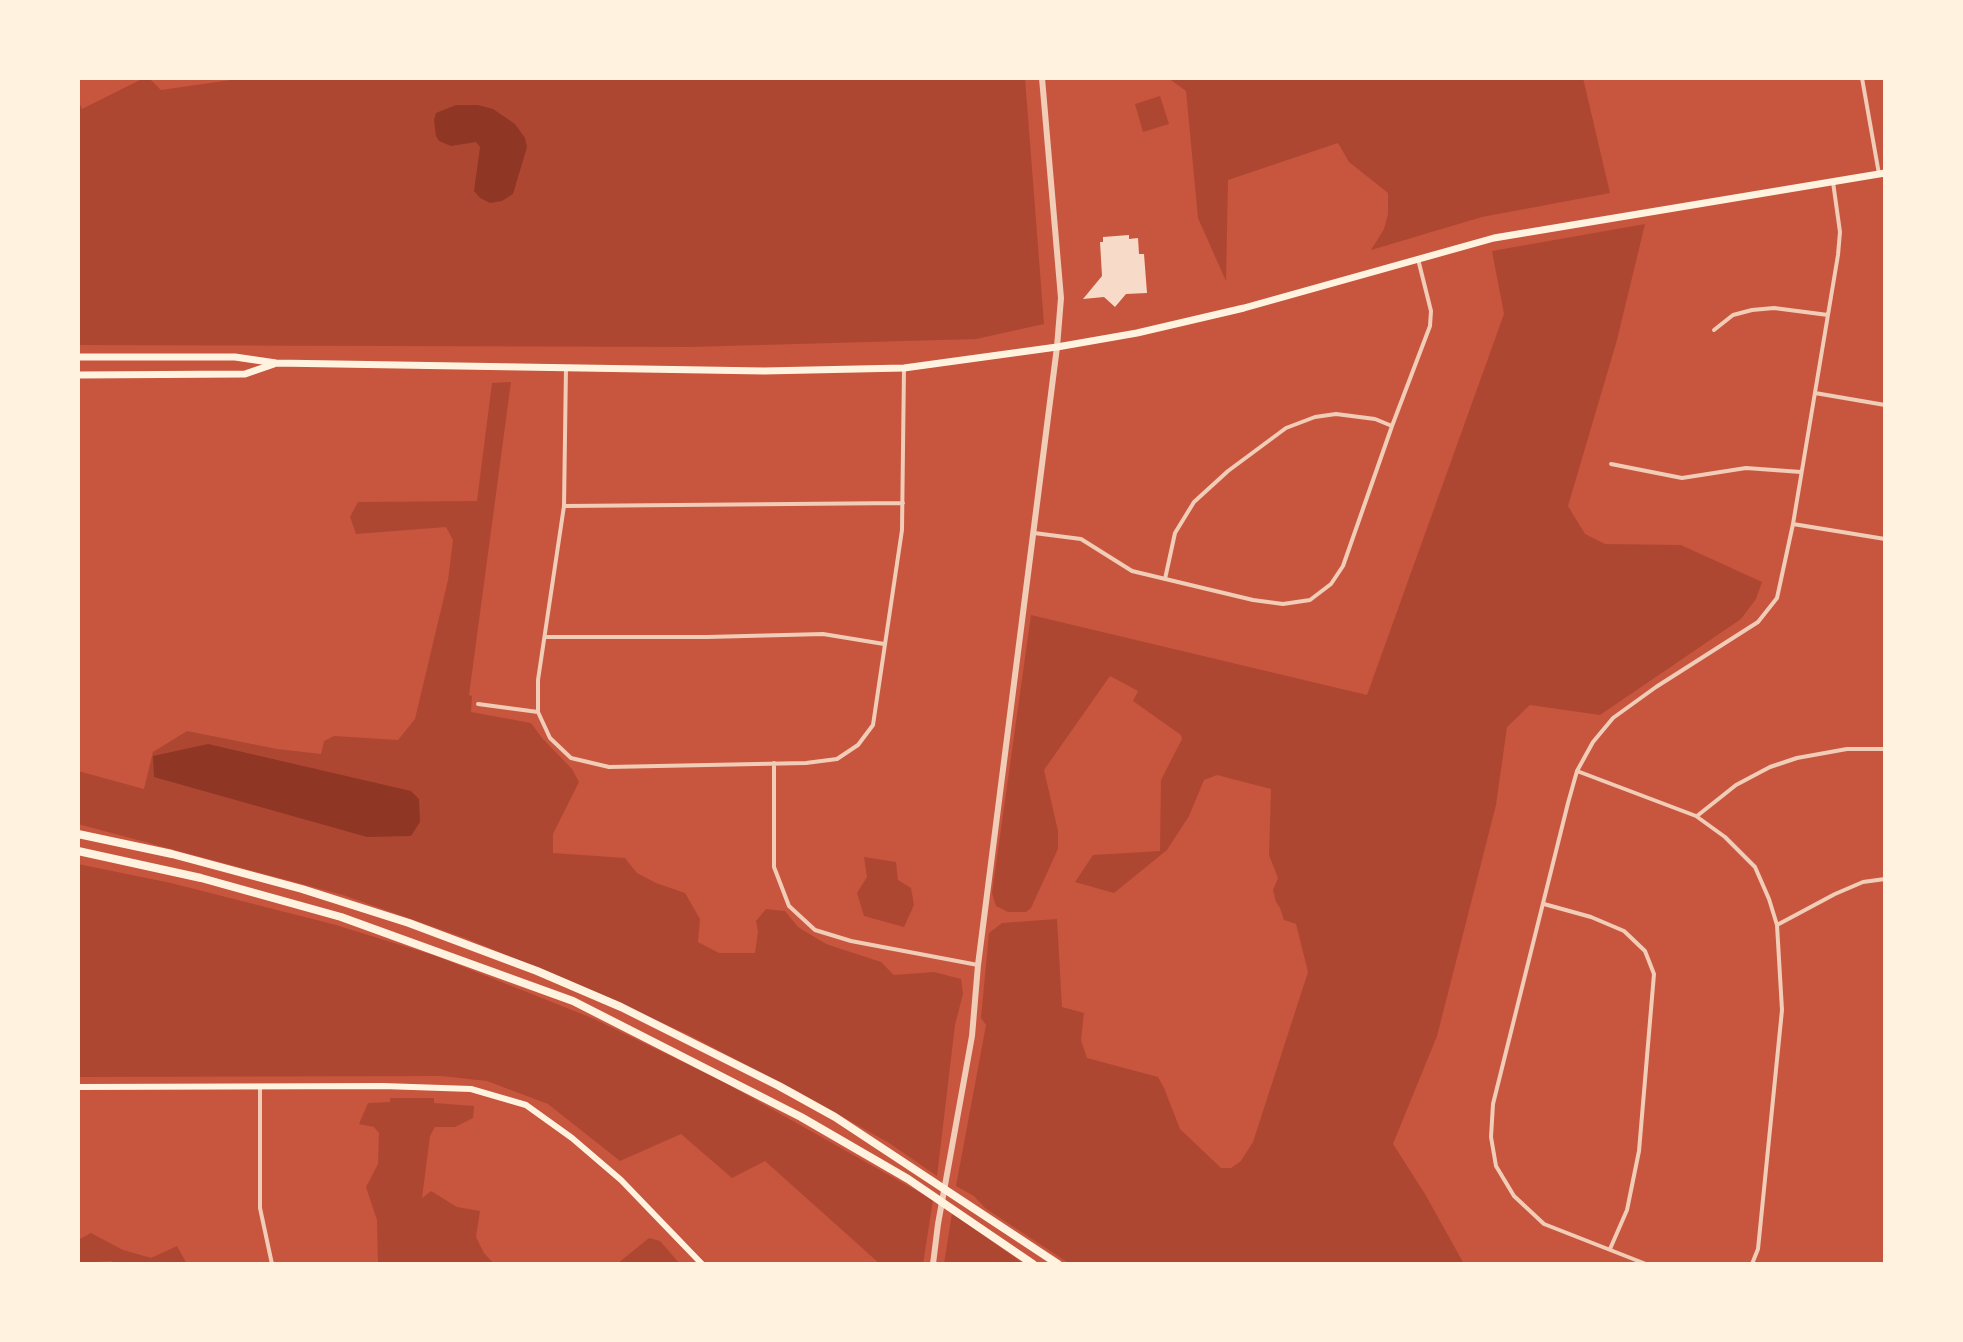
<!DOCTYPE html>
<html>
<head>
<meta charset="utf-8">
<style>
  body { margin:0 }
  #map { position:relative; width:1963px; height:1342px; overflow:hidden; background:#c8553d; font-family:"Open Sans",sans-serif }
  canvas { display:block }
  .frame { position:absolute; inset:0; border:80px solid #fff3e0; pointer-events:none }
</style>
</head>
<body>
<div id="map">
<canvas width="1963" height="1342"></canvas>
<div class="frame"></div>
</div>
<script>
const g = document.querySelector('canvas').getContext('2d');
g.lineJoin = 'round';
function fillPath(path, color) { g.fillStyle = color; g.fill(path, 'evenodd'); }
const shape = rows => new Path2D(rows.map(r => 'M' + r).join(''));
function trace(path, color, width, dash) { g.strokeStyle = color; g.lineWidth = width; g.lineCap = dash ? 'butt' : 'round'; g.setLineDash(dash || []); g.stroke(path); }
fillPath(shape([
  [144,78,149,78,161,90,245,78,1025,78,1044,324,976,339,689,347,78,345,78,100,82,109],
  [1168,78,1583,78,1610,193,1482,217,1371,250,1384,229,1388,214,1388,193,1349,162,1338,143,1228,180,1226,281,1198,218,1186,91],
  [1160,96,1169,124,1143,132,1135,104],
  [1645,224,1617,340,1568,506,1585,534,1605,544,1681,545,1762,582,1756,599,1741,619,1600,715,1530,705,1507,727,1496,805,1437,1036,1393,1144,1425,1194,1464,1264,1070,1264,985,1208,974,1196,956,1186,986,1025,981,1018,989,933,1002,923,1057,919,1062,1007,1084,1013,1081,1040,1087,1058,1158,1077,1164,1088,1180,1129,1221,1168,1231,1168,1241,1161,1253,1142,1308,972,1296,924,1284,920,1280,908,1276,902,1273,890,1278,878,1269,855,1271,789,1217,775,1204,780,1189,816,1167,850,1114,893,1075,882,1093,855,1160,851,1161,780,1182,739,1181,735,1133,701,1138,691,1110,676,1044,770,1058,831,1058,849,1031,908,1026,912,1008,912,996,906,992,893,1031,615,1367,695,1504,314,1492,251],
  [511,382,469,695,472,696,471,712,531,723,542,738,572,769,579,782,553,834,553,853,625,858,637,873,656,883,685,893,700,919,698,942,719,953,755,953,758,931,756,921,766,909,785,911,798,927,826,944,881,962,894,975,934,972,961,979,963,994,955,1025,937,1176,889,1143,799,1092,689,1035,563,978,465,938,343,895,78,824,78,771,144,789,153,752,187,731,277,749,321,754,324,741,334,736,398,740,415,719,448,580,453,540,446,527,356,534,350,517,358,502,477,501,492,383],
  [864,857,896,862,898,880,911,888,914,905,904,927,864,916,857,893,867,877],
  [78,864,171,883,336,925,436,956,592,1018,722,1081,933,1200,923,1264,880,1264,765,1161,732,1178,681,1134,620,1161,548,1104,487,1081,441,1076,78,1077],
  [390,1098,434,1098,434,1103,474,1106,473,1118,455,1127,435,1127,430,1136,422,1198,431,1191,457,1207,480,1211,476,1237,484,1253,494,1264,378,1264,377,1220,366,1187,378,1164,379,1133,374,1127,359,1124,368,1103,390,1102],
  [952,1213,1024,1264,944,1264],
  [91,1233,123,1250,151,1258,177,1246,187,1264,113,1264,112,1261,78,1263,78,1240],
  [649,1238,660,1241,680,1264,617,1264]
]), '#ae4732');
fillPath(shape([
  [456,105,478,105,493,109,515,124,525,138,527,147,513,194,502,201,490,203,480,198,474,191,480,147,476,142,451,146,439,141,436,136,434,120,436,113],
  [208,744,411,791,419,799,420,822,411,836,367,837,154,777,153,756]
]), '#8f3625');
fillPath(shape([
  [1129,235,1129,239,1138,238,1139,254,1144,254,1147,293,1126,294,1115,307,1104,297,1083,299,1102,276,1100,242,1103,242,1103,237]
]), '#f7dbc8');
trace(shape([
  [1862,78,1879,174],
  [1714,330,1733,315,1752,310,1774,308,1828,315],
  [566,367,564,506,538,680,538,712,550,738,571,758,609,767,806,763,837,759,858,745,873,725,902,530,904,368],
  [1815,393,1885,405],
  [1611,464,1682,478,1746,468,1801,472],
  [565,506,903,503],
  [1793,524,1885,539],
  [1034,533,1081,539,1132,571,1253,600,1283,604,1310,600,1331,584,1343,566,1392,426,1430,326,1431,311,1418,259],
  [1165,579,1175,533,1194,502,1228,471,1286,428,1315,417,1336,414,1375,419,1392,426],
  [545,637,707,637,823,634,884,644],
  [478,704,538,712],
  [774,763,774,867,789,906,815,930,851,941,978,965],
  [1577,771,1696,816,1725,837,1755,867,1769,899,1777,925,1782,1010,1758,1249,1752,1264],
  [1697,816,1736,785,1770,767,1797,758,1847,749,1885,749],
  [1544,904,1591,917,1624,931,1645,951,1654,974,1639,1151,1627,1210,1610,1249],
  [1777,925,1835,894,1863,882,1885,879],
  [260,1088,260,1208,272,1264],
  [1646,1264,1544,1224,1514,1196,1496,1166,1491,1137,1493,1104,1568,803,1577,771,1593,742,1613,718,1656,687,1758,622,1777,598,1793,524,1838,255,1840,232,1833,182]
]), '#f1ccb7', 4);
trace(shape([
  [933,1264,938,1224,972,1036,978,965,1057,347,1061,298,1042,78]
]), '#f1ccb7', 6);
trace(shape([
  [78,1087,383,1086,471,1089,526,1105,572,1138,621,1180,702,1264]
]), '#fff3e0', 6);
trace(shape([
  [78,357,235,357,276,363,764,371,904,368,1057,347,1137,333,1244,308,1494,238,1885,173],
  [78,375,245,374,274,364]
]), '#fff3e0', 7);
trace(shape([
  [78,834,172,854,302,889,409,923,537,971,621,1007,779,1086,835,1117,1058,1264],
  [78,851,201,878,341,917,573,1001,801,1117,908,1179,1033,1264]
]), '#fff3e0', 8);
</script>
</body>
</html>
